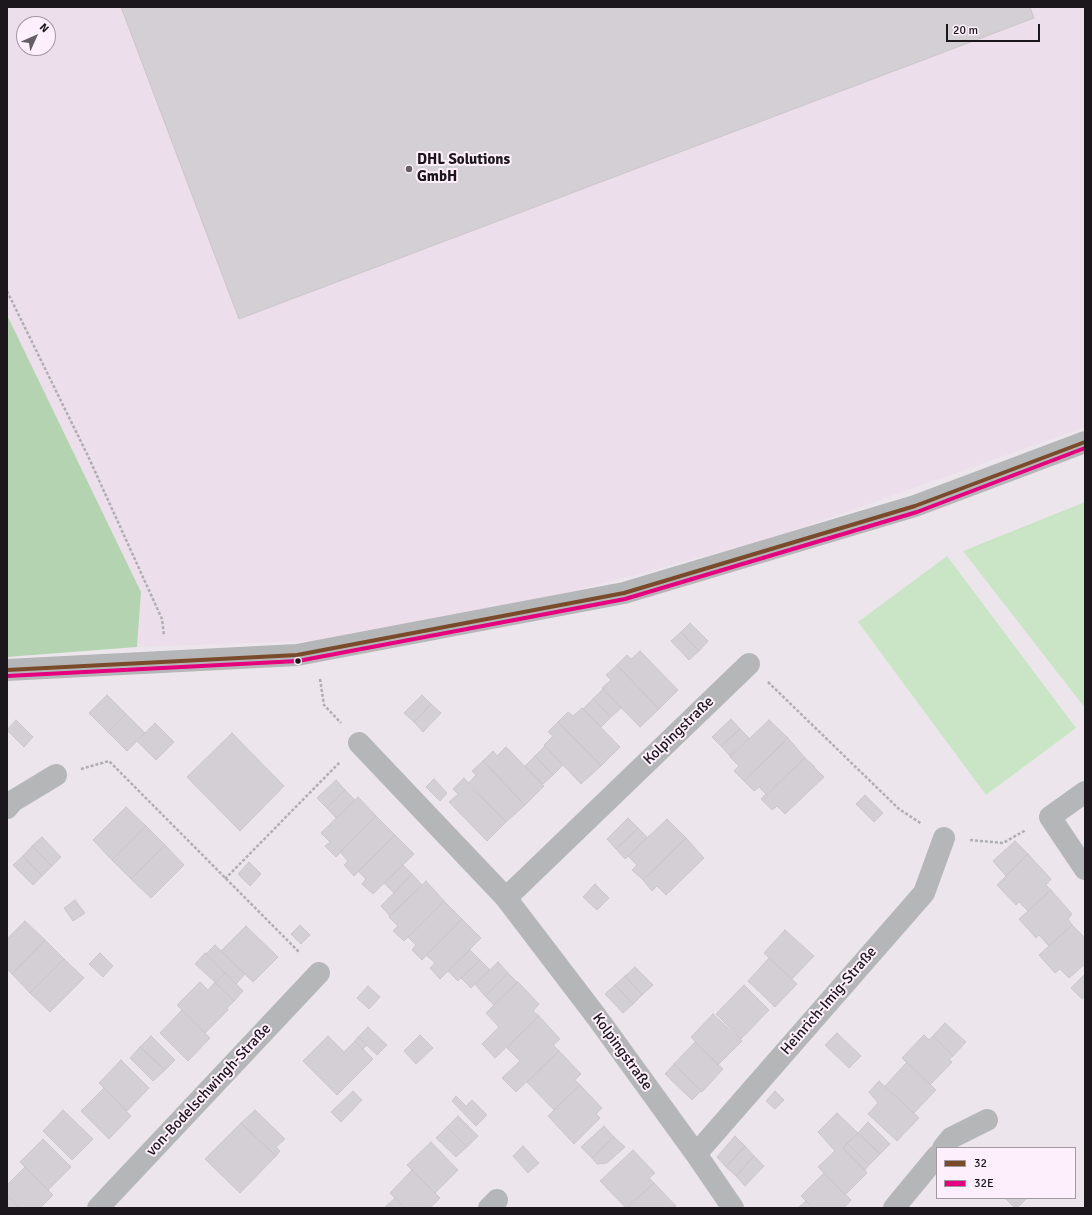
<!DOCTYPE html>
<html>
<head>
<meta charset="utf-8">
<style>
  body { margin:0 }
  #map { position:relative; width:1092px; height:1215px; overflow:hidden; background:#ece6ec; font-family:Signika,sans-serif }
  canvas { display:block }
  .frame { position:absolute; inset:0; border:8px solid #1c171c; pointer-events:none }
  .legend { position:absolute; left:936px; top:1147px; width:140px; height:52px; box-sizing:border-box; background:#fdeffc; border:1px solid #a399a2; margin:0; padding:5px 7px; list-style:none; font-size:12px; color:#1c171c }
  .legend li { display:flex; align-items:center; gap:8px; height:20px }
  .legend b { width:20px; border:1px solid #a399a2 }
  .north { position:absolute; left:16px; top:16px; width:40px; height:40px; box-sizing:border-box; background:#fdeffc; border:1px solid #a399a2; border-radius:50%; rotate:45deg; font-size:11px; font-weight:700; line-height:16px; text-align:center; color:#1c171c }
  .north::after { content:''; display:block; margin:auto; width:14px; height:18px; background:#655f65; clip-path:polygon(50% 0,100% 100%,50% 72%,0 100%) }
  .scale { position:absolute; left:946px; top:24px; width:94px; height:18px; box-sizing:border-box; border:2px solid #1c171c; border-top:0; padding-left:5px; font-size:12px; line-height:14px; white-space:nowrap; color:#1c171c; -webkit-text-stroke:3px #fdeffc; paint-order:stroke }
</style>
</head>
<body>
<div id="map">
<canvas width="1092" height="1215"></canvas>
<div class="frame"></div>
<ul class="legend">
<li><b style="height:5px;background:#7a4b2a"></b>32</li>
<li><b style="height:5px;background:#e5007d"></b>32E</li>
</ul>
<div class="north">N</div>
<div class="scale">20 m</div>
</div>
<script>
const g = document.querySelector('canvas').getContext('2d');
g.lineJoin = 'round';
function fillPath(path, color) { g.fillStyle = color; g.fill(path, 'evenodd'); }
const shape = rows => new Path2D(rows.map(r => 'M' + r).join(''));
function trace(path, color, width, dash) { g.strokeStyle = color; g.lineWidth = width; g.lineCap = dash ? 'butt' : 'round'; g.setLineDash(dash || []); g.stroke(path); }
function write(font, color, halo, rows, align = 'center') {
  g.font = font + ' Signika,sans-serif'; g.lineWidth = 4; g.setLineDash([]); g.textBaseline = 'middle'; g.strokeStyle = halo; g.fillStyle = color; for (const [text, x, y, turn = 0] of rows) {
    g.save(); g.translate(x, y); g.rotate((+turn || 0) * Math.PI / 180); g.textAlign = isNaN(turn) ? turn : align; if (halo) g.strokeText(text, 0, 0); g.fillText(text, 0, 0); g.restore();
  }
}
fillPath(shape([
  [7,7,1085,7,1085,427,773,538,570,592,337,640,137,647,141,592,7,315],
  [24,24,48,24,48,48,24,48]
]), '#ecdeeb');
fillPath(shape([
  [1085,502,1085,708,963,551],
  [947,556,1076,728,986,795,858,622]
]), '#c9e5c6');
fillPath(shape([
  [7,315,141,592,137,647,7,657]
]), '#b4d4b1');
const building = shape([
  [121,7,1030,7,1034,18,239,319,121,7],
  [690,623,708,641,699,651,681,632,690,623],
  [681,632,699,651,689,660,671,641,681,632],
  [640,651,678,690,659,709,617,665,627,655,631,659,640,651],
  [617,665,659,709,640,727,602,688,611,680,606,675,617,665],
  [603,689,621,708,611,717,593,699,603,689],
  [107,695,126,714,108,732,89,713,107,695],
  [422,695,431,704,414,722,404,713,422,695],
  [593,699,611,717,601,727,583,709,593,699],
  [431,704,441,713,423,732,414,722,431,704],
  [582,708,620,747,601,766,558,722,568,712,573,716,582,708],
  [126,714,145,733,127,751,108,732,126,714],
  [731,719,740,729,721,746,712,737,731,719],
  [16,720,33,737,24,747,7,730,16,720],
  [769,720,788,738,744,781,734,771,739,766,730,757,769,720],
  [558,722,601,766,581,784,544,745,553,736,548,732,558,722],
  [155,723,174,742,156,760,137,741,155,723],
  [740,729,749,738,730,756,721,746,740,729],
  [232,733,284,786,240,831,187,777,232,733],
  [788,738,805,758,767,795,759,787,754,791,744,781,788,738],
  [545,746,563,765,553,775,535,756,545,746],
  [506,747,544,786,525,805,483,761,493,751,497,756,506,747],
  [535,756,553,775,543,784,525,766,535,756],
  [805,758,815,767,814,767,824,777,785,814,777,806,772,810,761,799,805,758],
  [483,761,525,805,506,822,468,784,476,775,472,771,483,761],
  [464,778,506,822,487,841,449,802,458,794,453,789,464,778],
  [434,779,447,793,440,801,426,787,434,779],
  [336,780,345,790,327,808,317,798,336,780],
  [345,790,355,800,336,818,327,808,345,790],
  [865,795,883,813,874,822,856,804,865,795],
  [358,797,376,816,336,857,325,846,330,842,321,833,358,797],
  [126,807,146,826,112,860,93,840,126,807],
  [376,816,395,835,354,876,344,865,348,861,340,852,376,816],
  [628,818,638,828,616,849,607,839,628,818],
  [667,819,686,838,643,880,632,870,637,865,628,856,667,819],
  [146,826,165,845,131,879,112,860,146,826],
  [638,828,647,837,625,859,616,849,638,828],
  [395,835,414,854,373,894,362,884,366,879,358,871,395,835],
  [42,837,61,857,52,866,32,846,42,837],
  [686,838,704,858,666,895,657,886,652,891,643,880,686,838],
  [1015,841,1028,854,1006,876,993,861,1015,841],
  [165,845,184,865,151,898,131,879,165,845],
  [32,846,52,866,42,876,23,856,32,846],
  [1028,854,1051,879,1046,885,1051,890,1028,911,1019,902,1016,905,997,885,1028,854],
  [23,856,42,876,33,885,13,865,23,856],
  [249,862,261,874,250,886,238,874,249,862],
  [403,865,412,874,394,893,384,883,403,865],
  [412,874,422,885,390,916,381,906,412,874],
  [426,881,444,901,404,941,393,931,398,926,389,917,426,881],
  [595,884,609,898,597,910,583,897,595,884],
  [1051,890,1072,914,1068,919,1072,925,1049,946,1039,935,1036,938,1019,919,1051,890],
  [75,900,85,913,73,921,64,908,75,900],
  [444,901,462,919,422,960,412,950,416,945,408,937,444,901],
  [462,919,481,938,440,979,430,968,435,963,426,955,462,919],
  [25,921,45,940,12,974,7,969,7,939,25,921],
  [300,925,310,935,301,944,291,934,300,925],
  [1072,925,1085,938,1085,964,1069,978,1060,969,1055,973,1039,955,1072,925],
  [246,926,278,957,253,982,221,951,246,926],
  [785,930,814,956,792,979,764,953,785,930],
  [45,940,64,959,30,993,12,974,45,940],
  [215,945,245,974,236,984,206,954,215,945],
  [470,950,480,960,458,981,448,971,470,950],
  [100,953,113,966,103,977,89,964,100,953],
  [205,953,225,973,215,983,215,982,195,964,205,953],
  [769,958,797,984,775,1007,748,981,769,958],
  [64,959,84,978,50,1012,30,993,64,959],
  [480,960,490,970,471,988,461,978,480,960],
  [498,962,508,973,485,996,475,984,498,962],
  [635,967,653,985,642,995,625,976,635,967],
  [225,973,243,991,234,1001,215,983,225,973],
  [508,973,517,982,494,1005,485,996,508,973],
  [1085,974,1085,996,1082,999,1071,988,1085,974],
  [625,976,642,995,633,1004,615,985,625,976],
  [200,982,208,990,215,982,234,1001,227,1008,228,1010,205,1033,177,1005,200,982],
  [518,982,539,1004,533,1011,539,1016,495,1058,482,1044,499,1027,486,1013,518,982],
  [615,985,633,1004,623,1013,605,994,615,985],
  [744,985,769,1010,741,1039,716,1014,744,985],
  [368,986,380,997,369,1009,357,998,368,986],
  [182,1010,210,1038,188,1061,160,1033,182,1010],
  [713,1014,742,1041,718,1065,691,1037,713,1014],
  [539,1016,560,1039,553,1045,559,1051,516,1092,502,1078,520,1061,507,1048,539,1016],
  [945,1023,966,1042,953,1056,933,1036,945,1023],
  [368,1027,387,1045,377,1055,358,1037,368,1027],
  [837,1033,861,1056,849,1068,825,1045,837,1033],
  [420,1035,433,1048,416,1064,404,1051,420,1035],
  [924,1035,929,1040,933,1036,953,1056,949,1059,952,1062,930,1085,902,1058,924,1035],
  [151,1036,175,1060,165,1070,140,1047,151,1036],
  [328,1036,344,1052,355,1041,373,1059,337,1095,303,1061,328,1036],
  [358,1037,367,1045,363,1049,355,1041,358,1037],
  [695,1042,723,1069,702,1092,674,1064,695,1042],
  [140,1047,165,1070,153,1081,130,1058,140,1047],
  [559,1051,581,1074,575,1080,580,1085,554,1110,527,1082,559,1051],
  [121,1060,149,1088,127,1111,99,1083,121,1060],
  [907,1062,936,1090,914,1113,885,1086,907,1062],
  [674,1064,701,1091,692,1100,665,1074,674,1064],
  [879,1081,919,1118,897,1141,868,1114,878,1103,869,1092,879,1081],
  [580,1085,602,1108,596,1114,600,1118,574,1144,548,1116,580,1085],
  [104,1088,131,1116,109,1139,81,1111,104,1088],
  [353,1091,362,1100,341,1122,331,1112,353,1091],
  [775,1091,784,1100,775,1109,766,1101,775,1091],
  [456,1096,466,1106,472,1100,487,1115,476,1126,452,1101,456,1096],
  [63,1110,93,1139,72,1160,43,1131,63,1110],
  [255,1110,285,1139,276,1147,280,1151,276,1156,241,1123,255,1110],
  [837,1113,858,1133,843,1148,867,1173,845,1195,818,1167,835,1151,818,1132,837,1113],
  [458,1116,478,1136,467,1147,447,1127,458,1116],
  [868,1122,890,1144,880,1154,858,1133,868,1122],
  [241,1123,276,1156,240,1193,205,1159,241,1123],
  [604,1126,614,1137,592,1158,581,1147,604,1126],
  [447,1127,467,1147,456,1157,436,1138,447,1127],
  [858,1133,880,1154,869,1165,847,1143,858,1133],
  [735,1136,745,1146,726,1167,717,1157,735,1136],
  [614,1137,625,1147,607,1163,597,1164,592,1158,614,1137],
  [43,1139,71,1167,48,1190,20,1162,43,1139],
  [431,1142,458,1170,435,1193,407,1165,431,1142],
  [847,1143,869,1165,865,1170,843,1148,847,1143],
  [523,1146,539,1163,528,1173,513,1156,523,1146],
  [745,1146,754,1156,736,1176,726,1167,745,1146],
  [633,1150,655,1173,649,1178,654,1183,626,1208,600,1181,633,1150],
  [754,1156,764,1166,745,1186,736,1176,754,1156],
  [25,1167,53,1195,40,1208,20,1208,7,1195,7,1185,25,1167],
  [412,1170,440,1198,430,1208,405,1208,390,1193,412,1170],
  [824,1173,851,1200,844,1208,813,1208,801,1196,824,1173],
  [654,1183,676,1206,674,1208,627,1208,654,1183],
  [7,1195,20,1208,7,1208,7,1195],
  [395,1198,405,1208,384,1208,395,1198],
  [1005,1198,1027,1198,1017,1208,1015,1208,1005,1198],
  [806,1201,813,1208,798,1208,806,1201]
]);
fillPath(building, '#d4cfd4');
trace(building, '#ccc6cb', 1);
trace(shape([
  [7,291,88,456,162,619,164,635],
  [320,679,324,705,341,723],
  [768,682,899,809,922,824],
  [81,769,109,761,300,953],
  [970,840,1003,843,1026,830],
  [225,879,340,762]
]), '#b0aeb1', 2.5, [3, 2]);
trace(shape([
  [7,670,297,655,624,593,915,506,1085,442],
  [359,743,506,898,596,1016,696,1154,733,1208],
  [1085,792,1050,817,1085,869],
  [7,808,13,801,56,775],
  [506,898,749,664],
  [943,1148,951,1138,987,1120],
  [696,1154,924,893,944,838],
  [98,1208,319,973],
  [489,1208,497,1200],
  [894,1208,937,1156]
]), '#b5b6b7', 22);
trace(shape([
  [7,670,297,655,624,593,915,506,1085,442]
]), '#7a4b2a', 4);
trace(shape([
  [7,676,298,661,625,599,917,512,1085,448]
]), '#e5007d', 4);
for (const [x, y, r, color] of [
  [409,169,4,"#655f65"],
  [298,661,3.5,"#1c171c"]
]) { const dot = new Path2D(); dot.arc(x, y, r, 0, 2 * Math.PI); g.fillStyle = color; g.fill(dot); trace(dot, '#fdeffc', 1.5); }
write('bold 15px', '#1c171c', '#fdeffc', [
  ["DHL Solutions",417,160],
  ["GmbH",417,177]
], 'left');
write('15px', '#1c171c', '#fdeffc', [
  ["Kolpingstraße",679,731,-44],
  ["Heinrich-Imig-Straße",829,1001,-49],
  ["Kolpingstraße",622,1052,54],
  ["von-Bodelschwingh-Straße",209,1090,-47]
]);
</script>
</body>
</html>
